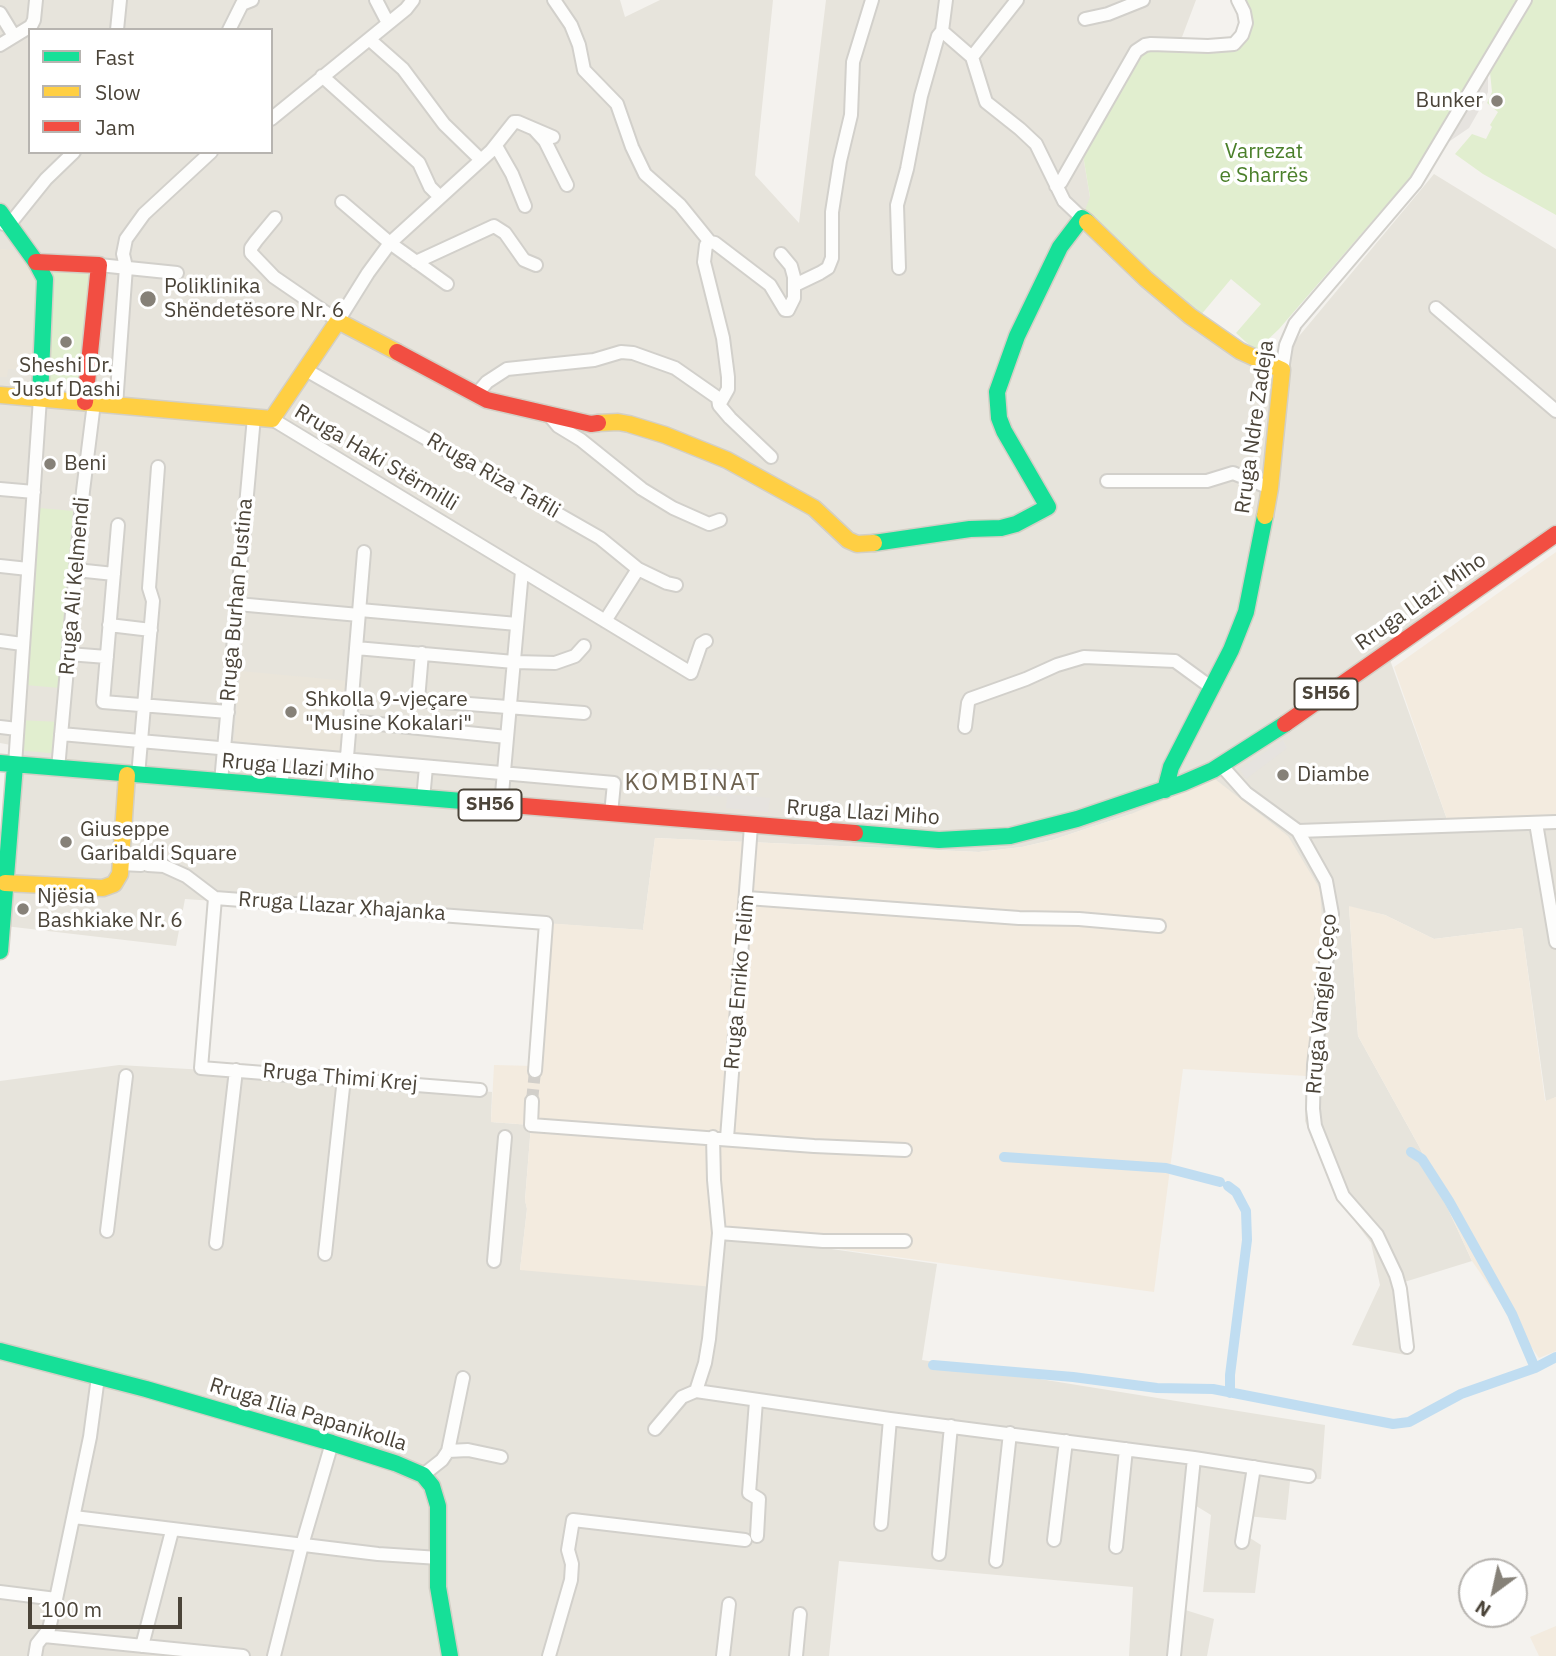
<!DOCTYPE html>
<html>
<head>
<meta charset="utf-8">
<style>
  body { margin:0 }
  #map { position:relative; width:1556px; height:1656px; overflow:hidden; background:#f4f2ee; font-family:"IBM Plex Sans",sans-serif }
  canvas { display:block }
  .legend { position:absolute; left:28px; top:28px; width:245px; height:126px; box-sizing:border-box; background:#fff; border:2px solid #b7b4b0; margin:0; padding:9px 12px; list-style:none; font-size:21px; color:#4b4439 }
  .legend li { display:flex; align-items:center; gap:14px; height:35px }
  .legend b { width:35px; border:2px solid #b7b4b0 }
  .north { position:absolute; left:1458px; top:1558px; width:70px; height:70px; box-sizing:border-box; background:#fff; border:2px solid #b7b4b0; border-radius:50%; rotate:213deg; font-size:19px; font-weight:700; line-height:28px; text-align:center; color:#4b4439 }
  .north::after { content:''; display:block; margin:auto; width:24px; height:32px; background:#868178; clip-path:polygon(50% 0,100% 100%,50% 72%,0 100%) }
  .scale { position:absolute; left:28px; top:1597px; width:154px; height:32px; box-sizing:border-box; border:4px solid #4b4439; border-top:0; padding-left:9px; font-size:21px; line-height:24px; white-space:nowrap; color:#4b4439; -webkit-text-stroke:5px #fff; paint-order:stroke }
</style>
</head>
<body>
<div id="map">
<canvas width="1556" height="1656"></canvas>
<ul class="legend">
<li><b style="height:9px;background:#16e098"></b>Fast</li>
<li><b style="height:9px;background:#ffcf43"></b>Slow</li>
<li><b style="height:9px;background:#f24e42"></b>Jam</li>
</ul>
<div class="north">N</div>
<div class="scale">100 m</div>
</div>
<script>
const g = document.querySelector('canvas').getContext('2d');
g.lineJoin = 'round';
function fillPath(path, color) { g.fillStyle = color; g.fill(path, 'evenodd'); }
const shape = rows => new Path2D(rows.map(r => 'M' + r).join(''));
function trace(path, color, width, dash) { g.strokeStyle = color; g.lineWidth = width; g.lineCap = dash ? 'butt' : 'round'; g.setLineDash(dash || []); g.stroke(path); }
function write(font, color, halo, rows, align = 'center') {
  g.font = font + ' "IBM Plex Sans",sans-serif'; g.lineWidth = 7; g.setLineDash([]); g.textBaseline = 'middle'; g.strokeStyle = halo; g.fillStyle = color; for (const [text, x, y, turn = 0] of rows) {
    g.save(); g.translate(x, y); g.rotate((+turn || 0) * Math.PI / 180); g.textAlign = isNaN(turn) ? turn : align; if (halo) g.strokeText(text, 0, 0); g.fillText(text, 0, 0); g.restore();
  }
}
fillPath(shape([
  [0,0,620,0,625,17,660,0,773,0,755,175,799,223,826,0,1196,0,1182,37,1143,50,1082,149,1090,197,1143,282,1270,371,1434,174,1556,249,1556,531,1385,646,1449,825,1556,822,1556,1097,1546,1102,1522,928,1434,939,1385,915,1349,907,1358,1036,1420,1148,1472,1261,1398,1284,1406,1355,1352,1345,1380,1285,1371,1243,1334,1193,1305,1121,1306,1076,1323,936,1131,814,1052,840,1022,847,979,852,655,838,643,930,185,899,176,946,5,926,11,745,0,743],
  [30,30,271,30,271,152,30,152],
  [119,1065,344,1078,492,1092,491,1122,531,1125,525,1200,527,1209,520,1270,719,1233,937,1264,922,1360,1325,1425,1321,1479,1290,1481,1286,1520,1247,1516,1239,1531,1261,1545,1255,1593,1203,1592,1211,1515,1188,1501,1179,1608,1214,1619,1207,1656,1129,1656,1133,1587,839,1561,829,1656,0,1656,0,1081]
]), '#e7e4dc');
fillPath(shape([
  [1556,552,1556,822,1449,825,1394,667],
  [1215,779,1288,836,1320,889,1323,936,1306,1076,1183,1069,1154,1292,720,1233,714,1287,520,1270,527,1209,525,1200,531,1125,491,1122,494,1065,535,1066,546,923,643,930,655,838,979,852,1022,847,1052,840,1131,814],
  [1349,906,1385,915,1434,939,1522,928,1545,1101,1556,1097,1556,1351,1539,1358,1472,1261,1420,1148,1358,1036],
  [1556,1626,1556,1656,1539,1656,1530,1637]
]), '#f3ebdf');
fillPath(shape([
  [0,249,13,250,38,281,34,370,8,369,7,377,0,377],
  [240,671,349,681,343,752,234,742]
]), '#eae5da');
fillPath(shape([
  [1243,0,1519,0,1414,173,1279,329,1256,351,1236,333,1261,304,1231,279,1200,316,1084,213,1090,197,1082,149,1143,50,1242,43,1249,34,1252,23],
  [1532,0,1556,0,1556,215,1483,174,1455,154,1472,134,1486,139,1492,127,1490,125,1498,112,1487,103,1492,92,1490,72],
  [53,268,91,268,78,385,50,383,47,380],
  [39,508,74,511,60,688,25,685],
  [17,720,62,722,60,754,16,750]
]), '#e1eecf');
fillPath(shape([
  [1488,71,1488,92,1481,107,1469,128,1444,145],
  [1283,740,1287,748,1246,779,1240,769],
  [708,768,730,770,728,794,770,798,768,812,726,808,727,797,705,795]
]), '#e6e3df');
trace(shape([
  [1411,1152,1422,1159,1449,1201,1512,1314,1535,1368],
  [1004,1157,1166,1168,1220,1182],
  [1228,1186,1236,1192,1246,1211,1247,1240,1230,1375,1230,1393],
  [933,1365,1073,1377,1157,1388,1213,1389,1393,1424,1409,1422,1461,1394,1535,1368,1556,1357]
]), '#c0ddf1', 10);
trace(shape([
  [532,1101,535,1071]
]), '#d2cfca', 12, [12, 6]);
const street = shape([
  [376,0,388,23],
  [554,0,571,25,579,45,584,70,617,104,632,147,645,174,680,205,710,242,715,243,770,285,785,310,788,310,794,298,794,277,791,266,781,254],
  [0,13,14,36],
  [1085,19,1108,14,1143,0],
  [117,30,120,0],
  [229,30,242,4,252,0],
  [942,31,972,57,986,102,1020,129,1036,144,1064,201,1082,218],
  [369,39,403,69,444,124,480,159],
  [0,45,31,26,34,20,36,0],
  [972,57,1017,0],
  [322,76,419,163,430,187,440,197],
  [271,119,406,9,413,0],
  [535,130,545,141,567,185],
  [496,146,512,174,525,206],
  [1056,186,1061,182,1136,51,1145,45,1151,44,1208,46,1234,44,1242,35,1246,23,1244,12,1238,0],
  [342,202,390,243,447,284],
  [275,218,256,241,251,248,251,253,274,277,338,321,368,273,390,243,491,151,514,122,518,122,553,137],
  [4,224,9,225,46,179,74,152],
  [710,242,706,245,704,262,723,338,728,377,728,389,719,405],
  [416,262,494,226,505,233,524,260,536,265],
  [99,265,177,273],
  [899,268,897,205,907,169,921,96,938,36,942,31,946,0],
  [795,285,820,273,828,268,832,258,832,212,840,161,851,115,853,62,872,0],
  [1436,308,1556,411],
  [306,370,600,538,638,569,667,583,676,585],
  [1282,370,1286,345,1295,324,1416,182,1525,0],
  [476,395,487,382,507,369,594,360,621,352,633,353,675,368,718,398,719,405,730,418,771,457],
  [116,405,126,267,123,254,126,239,144,214,211,152],
  [548,414,558,426,581,440,642,489,673,508,709,524,720,520],
  [272,419,691,673,701,644,706,641],
  [1107,481,1207,481,1233,473,1270,488],
  [0,489,34,492],
  [118,525,103,702,228,712],
  [0,566,28,569],
  [76,570,114,574],
  [237,604,359,615],
  [360,610,517,624],
  [605,621,638,569],
  [109,625,151,630],
  [0,641,22,644],
  [356,648,514,662,555,663,575,656,584,646],
  [422,653,418,700,584,713],
  [68,654,107,657],
  [350,721,507,737],
  [0,727,17,729],
  [965,727,968,703,970,699,1026,679,1057,665,1084,657,1175,661,1212,688],
  [61,734,614,783,611,814],
  [15,765,40,398],
  [1221,765,1246,793,1298,831,1326,881,1332,914,1314,1065,1313,1109,1315,1126,1343,1196,1377,1235,1396,1275,1400,1289,1407,1347],
  [58,769,83,491,94,403],
  [138,776,153,601,149,588,158,467],
  [221,782,254,417],
  [281,787,285,754],
  [344,793,364,552],
  [423,799,426,767],
  [501,805,522,571],
  [1536,823,1556,942],
  [1298,831,1556,822],
  [121,864,141,865],
  [148,865,164,866,186,876,215,898,546,923,535,1071],
  [215,898,201,1068,480,1090],
  [747,898,1019,918,1079,919,1159,926],
  [532,1101,531,1125,814,1146,905,1150],
  [727,1138,751,826],
  [107,1231,126,1076],
  [719,1233,823,1241,905,1241],
  [216,1243,236,1070],
  [325,1254,344,1078],
  [494,1261,505,1137],
  [696,1391,890,1419,1194,1458,1309,1476],
  [756,1401,749,1493,759,1499,757,1536],
  [655,1429,682,1397,696,1391,705,1363,709,1339,719,1233,714,1180,713,1137],
  [448,1451,468,1450,501,1457],
  [423,1475,442,1460,448,1451,463,1378],
  [74,1517,378,1554,439,1558],
  [881,1524,890,1419],
  [1054,1540,1066,1441],
  [1242,1542,1254,1467],
  [1116,1547,1126,1449],
  [939,1554,951,1426],
  [996,1561,1010,1433],
  [0,1592,56,1599],
  [44,1636,243,1656],
  [142,1646,172,1531],
  [35,1656,37,1644,49,1629,56,1599,90,1437,98,1377],
  [274,1656,302,1545,332,1443],
  [549,1656,571,1580,572,1564,568,1550,573,1520,745,1540],
  [723,1656,729,1604],
  [796,1656,800,1614],
  [1174,1656,1194,1458]
]);
const fast = shape([
  [0,212,36,262,45,279,40,398],
  [874,543,970,529,1001,528,1016,524,1048,507,1004,431,999,418,997,392,1017,336,1060,247,1082,218,1087,222],
  [0,763,511,805],
  [1165,790,1171,767,1231,650,1246,612,1265,516],
  [855,833,939,840,1010,836,1077,819,1183,783,1213,770,1285,724],
  [0,951,15,765],
  [0,1351,146,1389,332,1443,395,1463,423,1475,432,1486,438,1506,438,1587,450,1656]
]);
const slow = shape([
  [1087,222,1146,279,1190,316,1240,351,1282,370,1270,488,1265,516],
  [0,395,272,419,338,321,397,352],
  [598,423,618,422,629,424,665,435,727,460,814,508,848,540,857,544,874,543],
  [5,883,103,888,114,884,120,874,127,775]
]);
const jam = shape([
  [36,262,99,265,85,402],
  [397,352,487,400,591,424,598,423],
  [1285,724,1556,534],
  [511,805,855,833]
]);
trace(street, '#d2d0cb', 16);
trace(fast, '#d3cfc5', 19);
trace(slow, '#d3cfc5', 19);
trace(jam, '#d3cfc5', 19);
trace(street, '#fdfdfc', 12);
trace(fast, '#16e098', 16);
trace(slow, '#ffcf43', 16);
trace(jam, '#f24e42', 16);
for (const [x, y, r, color] of [
  [1497,101,7,"#868178"],
  [148,299,9,"#868178"],
  [66,342,7,"#868178"],
  [50,464,7,"#868178"],
  [291,712,7,"#868178"],
  [1283,775,7,"#868178"],
  [66,842,7,"#868178"],
  [23,909,7,"#868178"]
]) { const dot = new Path2D(); dot.arc(x, y, r, 0, 2 * Math.PI); g.fillStyle = color; g.fill(dot); trace(dot, '#fff', 2.5); }
for (const [x, y, w] of [
  [1326,694,63],
  [490,805,63]
]) { const box = new Path2D(); box.roundRect(x - w / 2, y - 15.5, w, 31, 5); g.fillStyle = '#fff'; g.fill(box); trace(box, '#4b4439', 2); }
write('bold 19px', '#4b4439', null, [
  ["SH56",1326,694],
  ["SH56",490,805]
]);
write('21px', '#4b4439', '#fff', [
  ["Bunker",1483,101,"right"],
  ["Poliklinika",164,287],
  ["Shëndetësore Nr. 6",164,311],
  ["Sheshi Dr.",66,366,"center"],
  ["Jusuf Dashi",66,390,"center"],
  ["Beni",64,464],
  ["Shkolla 9-vjeçare",305,700],
  ["\"Musine Kokalari\"",305,724],
  ["Diambe",1297,775],
  ["Giuseppe",80,830],
  ["Garibaldi Square",80,854],
  ["Njësia",37,897],
  ["Bashkiake Nr. 6",37,921]
], 'left');
write('21px', '#4a7f2a', '#fff', [
  ["Varrezat",1264,152],
  ["e Sharrës",1264,176]
]);
write('21px', '#4b4439', '#fff', [
  ["Rruga Ndre Zadeja",1255,427,-82],
  ["Rruga Haki Stërmilli",376,458,31],
  ["Rruga Riza Tafili",493,476,30],
  ["Rruga Ali Kelmendi",75,586,-85],
  ["Rruga Burhan Pustina",237,600,-85],
  ["Rruga Llazi Miho",1421,602,-35],
  ["Rruga Llazi Miho",298,768,5],
  ["Rruga Llazi Miho",863,813,4],
  ["Rruga Llazar Xhajanka",342,907,4],
  ["Rruga Enriko Telim",740,982,-85],
  ["Rruga Vangjel Çeço",1322,1004,-85],
  ["Rruga Thimi Krej",340,1078,5],
  ["Rruga Ilia Papanikolla",308,1415,17]
]);
g.letterSpacing = '2px';
write('24px', '#6e6250', '#fff', [
  ["KOMBINAT",693,783]
]);
g.letterSpacing = '0px';
</script>
</body>
</html>
